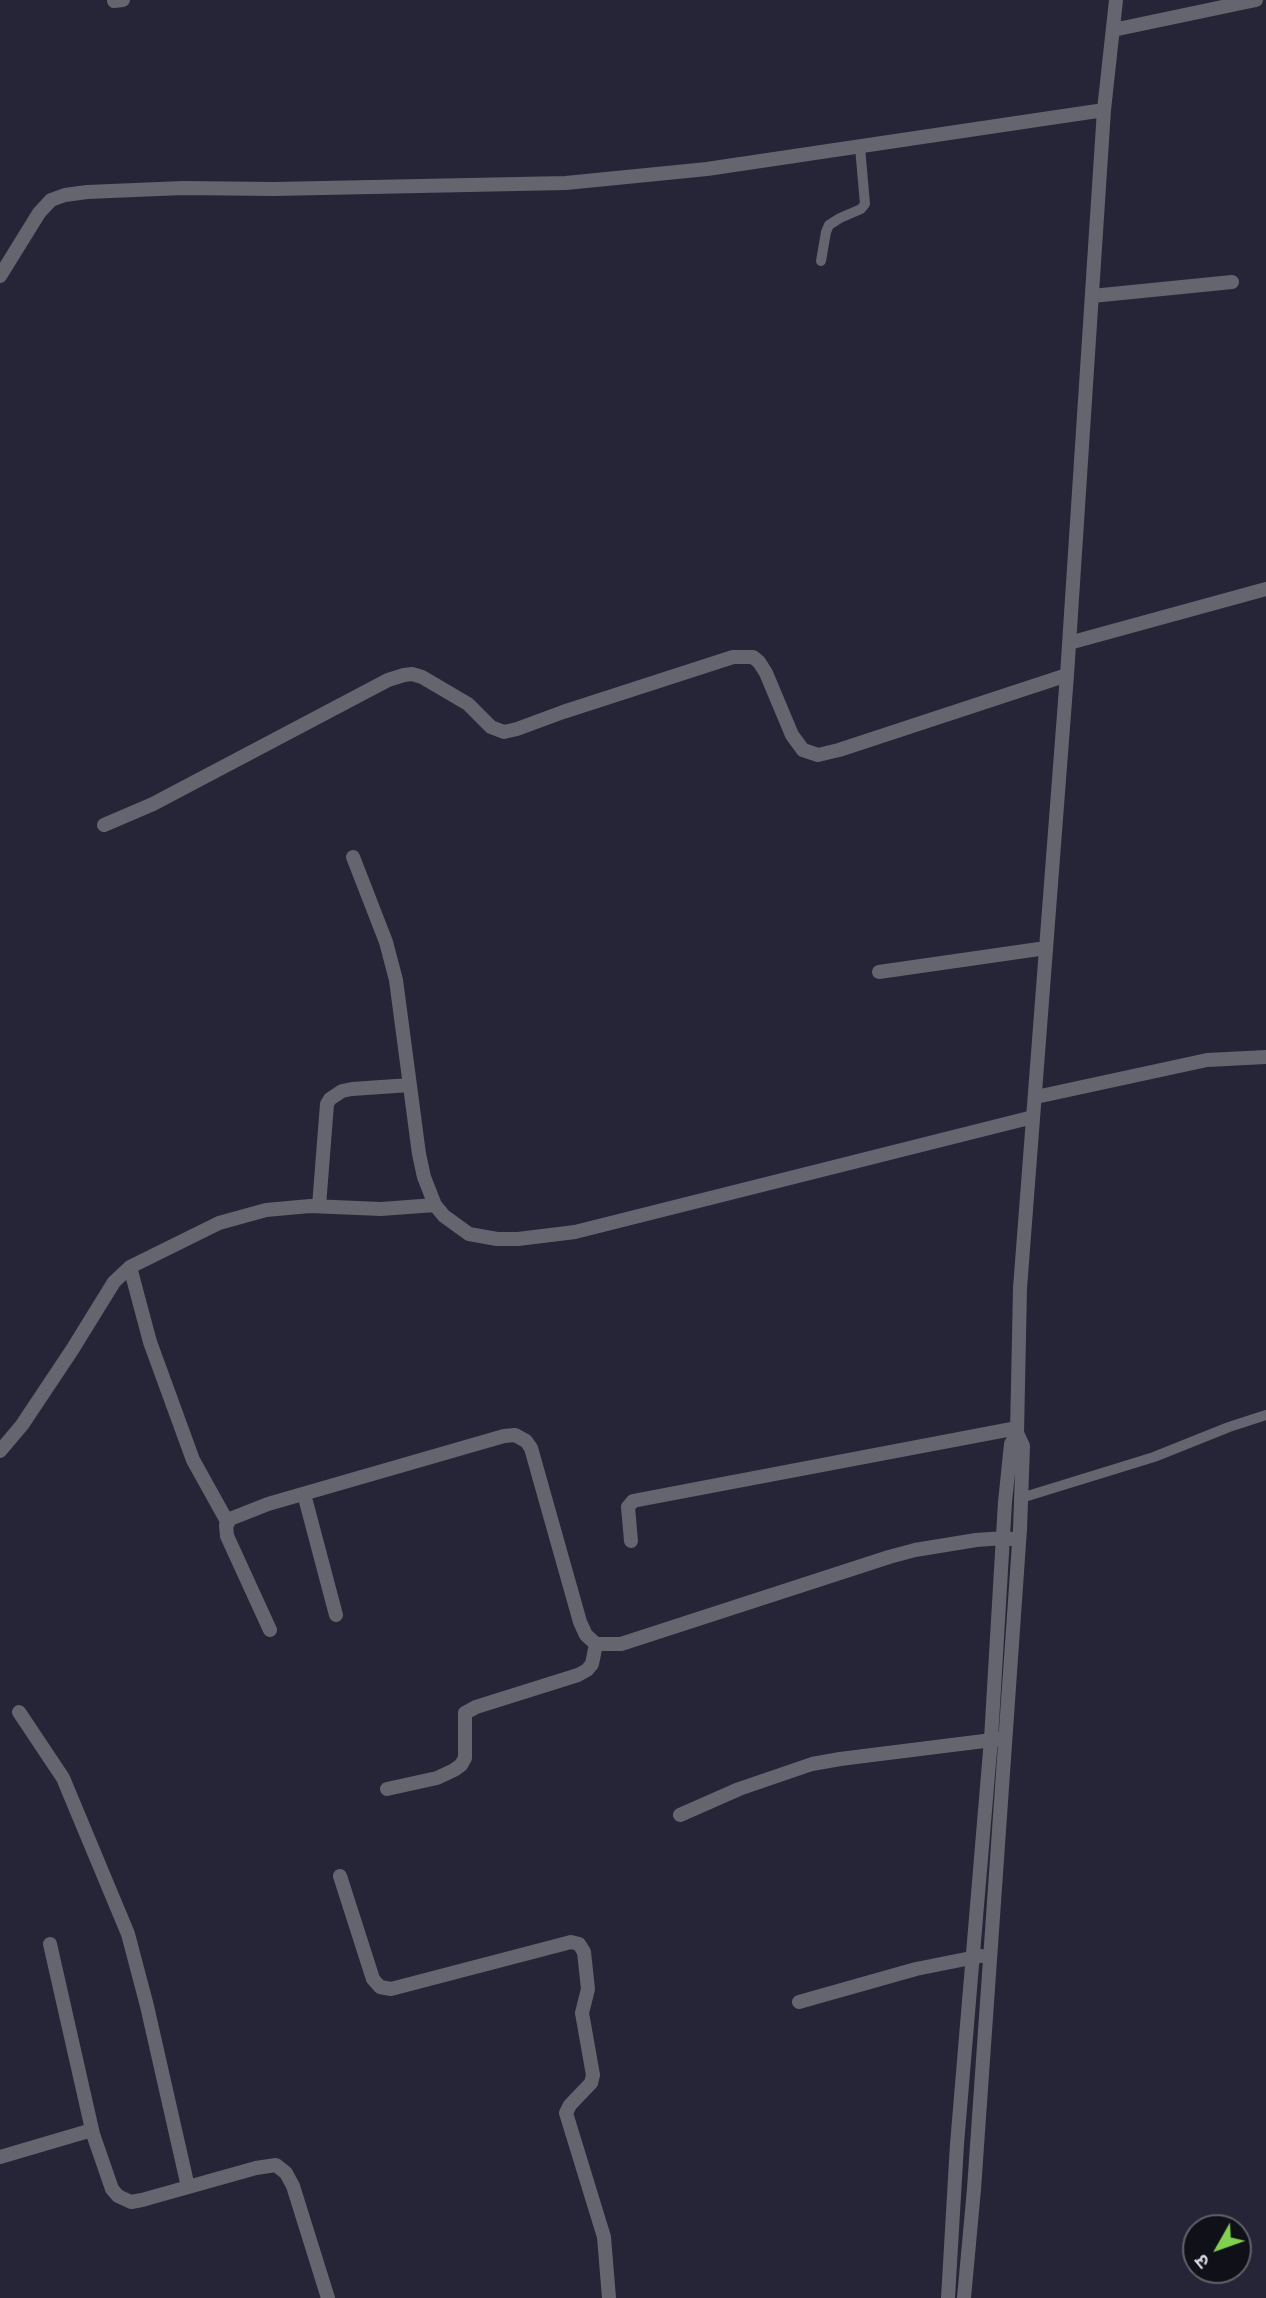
<!DOCTYPE html>
<html>
<head>
<meta charset="utf-8">
<style>
  body { margin:0 }
  #map { position:relative; width:1266px; height:2298px; overflow:hidden; background:#262538; font-family:"Space Grotesk","Noto Sans Devanagari",sans-serif }
  canvas { display:block }
  .north { position:absolute; left:1182px; top:2214px; width:70px; height:70px; box-sizing:border-box; background:#101018; border:2px solid #60606a; border-radius:50%; rotate:230deg; font-size:19px; font-weight:700; line-height:28px; text-align:center; color:#d7d7e4 }
  .north::after { content:''; display:block; margin:auto; width:24px; height:32px; background:#82d050; clip-path:polygon(50% 0,100% 100%,50% 72%,0 100%) }
</style>
</head>
<body>
<div id="map">
<canvas width="1266" height="2298"></canvas>
<div class="north">उ</div>
</div>
<script>
const g = document.querySelector('canvas').getContext('2d');
g.lineJoin = 'round';
const shape = rows => new Path2D(rows.map(r => 'M' + r).join(''));
function trace(path, color, width, dash) { g.strokeStyle = color; g.lineWidth = width; g.lineCap = dash ? 'butt' : 'round'; g.setLineDash(dash || []); g.stroke(path); }
trace(shape([
  [821,261,826,232,829,225,840,218,861,209,865,204,860,147],
  [1021,1498,1154,1457,1229,1427,1266,1415]
]), '#65656f', 10);
trace(shape([
  [114,1,123,0],
  [1113,30,1256,0],
  [0,276,39,213,51,200,65,195,87,192,183,188,274,189,566,183,707,169,1104,110],
  [1092,296,1232,282],
  [1069,643,1266,589],
  [104,825,153,804,388,680,404,675,412,674,422,677,468,704,491,727,504,732,517,729,563,712,733,657,753,657,759,662,766,673,792,735,803,750,818,755,839,750,1067,675],
  [353,857,386,942,396,980,419,1154,424,1177,435,1205,444,1216,469,1234,497,1239,518,1239,575,1232,1033,1117],
  [879,972,1046,948],
  [1036,1097,1207,1060,1266,1057],
  [319,1206,327,1104,330,1099,342,1091,352,1089,410,1085],
  [130,1267,150,1342,193,1460,228,1523],
  [0,1451,22,1425,72,1350,114,1282,130,1267,219,1223,266,1210,310,1206,381,1209,435,1205],
  [304,1494,336,1615],
  [631,1541,628,1507,633,1501,638,1500,1017,1428],
  [270,1630,227,1536,226,1525,230,1519,268,1504,504,1436,515,1435,526,1441,531,1448,580,1622,586,1635,596,1644,621,1644,889,1557,915,1550,976,1540,1004,1538,1019,1540],
  [19,1712,63,1778,128,1934,147,2006,188,2187],
  [387,1789,437,1778,454,1770,461,1765,465,1758,465,1713,476,1707,578,1675,587,1670,592,1664,596,1644],
  [680,1815,739,1789,812,1764,840,1759,1000,1739],
  [340,1876,373,1979,380,1987,391,1989,571,1942,579,1944,584,1952,588,1989,582,2013,593,2075,591,2083,570,2105,566,2113,604,2237,609,2298],
  [50,1944,93,2134,112,2189,118,2196,131,2202,142,2200,256,2168,276,2165,286,2173,293,2186,328,2298],
  [799,2002,916,1969,981,1956],
  [0,2157,92,2130],
  [948,2298,957,2144,991,1739,1005,1502,1011,1444,1017,1433,1020,1288,1067,675,1104,110,1116,0],
  [964,2298,974,2189,1020,1529,1023,1446,1017,1433]
]), '#65656f', 14);
</script>
</body>
</html>
